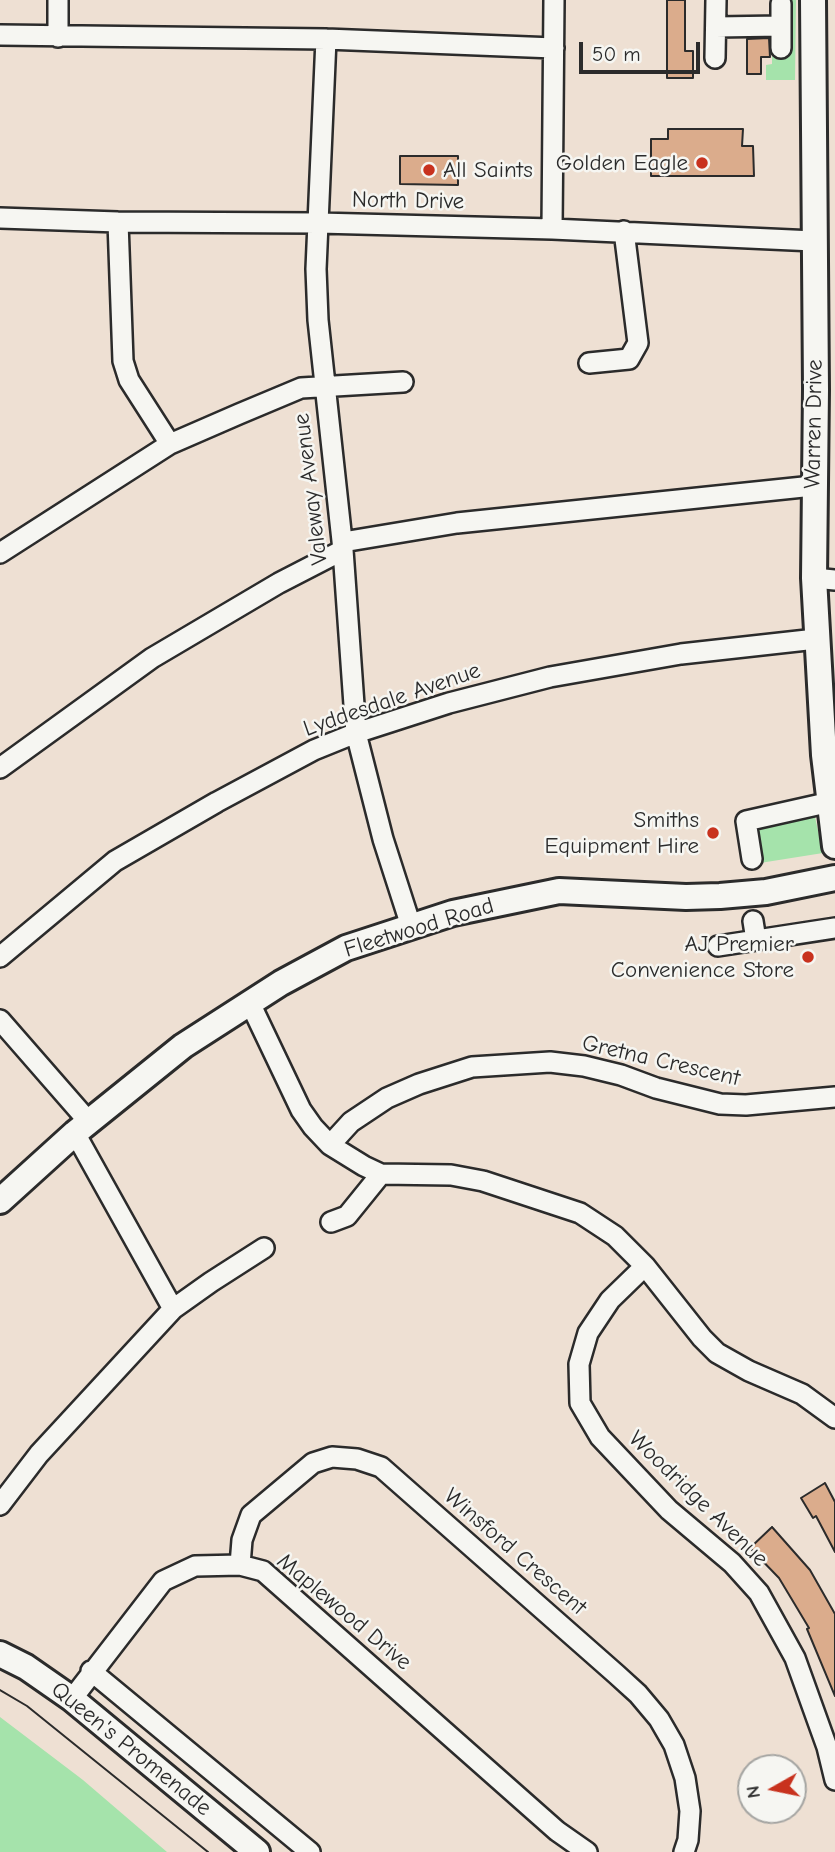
<!DOCTYPE html>
<html>
<head>
<meta charset="utf-8">
<style>
  body { margin:0 }
  #map { position:relative; width:835px; height:1852px; overflow:hidden; background:#eee0d3; font-family:"Comic Neue",sans-serif }
  canvas { display:block }
  .north { position:absolute; left:737px; top:1754px; width:70px; height:70px; box-sizing:border-box; background:#f6f6f2; border:2px solid #a5a5a2; border-radius:50%; rotate:261deg; font-size:19px; font-weight:700; line-height:28px; text-align:center; color:#2b2b2b }
  .north::after { content:''; display:block; margin:auto; width:24px; height:32px; background:#c8321e; clip-path:polygon(50% 0,100% 100%,50% 72%,0 100%) }
  .scale { position:absolute; left:579px; top:42px; width:121px; height:32px; box-sizing:border-box; border:4px solid #2b2b2b; border-top:0; padding-left:9px; font-size:21px; line-height:24px; white-space:nowrap; color:#2b2b2b; -webkit-text-stroke:5px #f6f6f2; paint-order:stroke }
</style>
</head>
<body>
<div id="map">
<canvas width="835" height="1852"></canvas>
<div class="north">N</div>
<div class="scale">50 m</div>
</div>
<script>
const g = document.querySelector('canvas').getContext('2d');
g.lineJoin = 'round';
function fillPath(path, color) { g.fillStyle = color; g.fill(path, 'evenodd'); }
const shape = rows => new Path2D(rows.map(r => 'M' + r).join(''));
function trace(path, color, width, dash) { g.strokeStyle = color; g.lineWidth = width; g.lineCap = dash ? 'butt' : 'round'; g.setLineDash(dash || []); g.stroke(path); }
function write(font, color, halo, rows, align = 'center') {
  g.font = font + ' "Comic Neue",sans-serif'; g.lineWidth = 5; g.setLineDash([]); g.textBaseline = 'middle'; g.strokeStyle = halo; g.fillStyle = color; for (const [text, x, y, turn = 0] of rows) {
    g.save(); g.translate(x, y); g.rotate((+turn || 0) * Math.PI / 180); g.textAlign = isNaN(turn) ? turn : align; if (halo) g.strokeText(text, 0, 0); g.fillText(text, 0, 0); g.restore();
  }
}
fillPath(shape([
  [772,0,796,0,795,80,766,80,766,65,772,64],
  [815,817,823,853,760,863,755,833,762,827],
  [0,1717,83,1780,167,1852,0,1852]
]), '#a5e3ab');
const building = shape([
  [667,0,685,0,685,51,693,51,693,78,667,78,667,0],
  [769,38,770,57,761,57,761,74,747,74,747,39,769,38],
  [668,129,743,129,742,146,753,146,754,176,651,176,651,139,668,139,668,129],
  [400,156,458,156,458,185,400,184,400,156],
  [825,1483,835,1502,835,1552,816,1516,813,1518,801,1498,825,1483],
  [772,1527,810,1570,835,1614,835,1696,807,1629,809,1628,779,1578,750,1548,772,1527]
]);
fillPath(building, '#dbac8c');
trace(building, '#2b2b2b', 2);
const minor = shape([
  [781,4,781,48],
  [716,27,781,26],
  [0,35,326,39,554,48],
  [58,37,58,0],
  [326,39,316,269,318,320,343,550,356,733,383,839,411,926],
  [715,58,716,0],
  [0,218,118,222,319,223,552,229,814,241],
  [118,222,123,361,129,380,170,444],
  [552,229,554,0],
  [589,363,629,359,638,343,624,231],
  [343,542,457,523,813,486],
  [0,553,170,444,239,414,301,388,403,382],
  [814,578,835,580],
  [0,768,152,658,279,583,343,550],
  [752,859,746,821,835,801],
  [753,921,756,940],
  [718,946,835,928],
  [0,957,115,861,217,802,314,750,356,733,449,703,550,677,681,654,816,639],
  [250,1003,301,1110,313,1127,330,1145,364,1166,381,1174,451,1175,483,1181,580,1213,615,1236,645,1266,702,1338,717,1353,749,1371,802,1394,835,1418],
  [0,1020,89,1122],
  [75,1133,173,1309],
  [330,1145,351,1122,387,1098,419,1084,472,1067,550,1062,584,1066,621,1075,656,1088,720,1104,746,1105,835,1097],
  [331,1222,347,1216,381,1174],
  [645,1266,610,1300,588,1333,579,1364,580,1403,600,1437,669,1510,732,1563,759,1593,795,1658,827,1747,835,1780],
  [0,1505,39,1454,173,1309,211,1282,264,1248],
  [240,1565,242,1540,251,1515,313,1463,332,1457,357,1459,381,1467,616,1674,638,1694,659,1719,674,1745,685,1778,690,1811,688,1840,684,1852],
  [91,1671,310,1852],
  [72,1699,163,1581,195,1566,240,1565,263,1571,557,1831,587,1852]
]);
const major = shape([
  [813,0,816,389,814,578,824,755,835,846],
  [0,1201,75,1133,183,1046,281,983,346,948,453,913,559,891,686,897,720,896,766,892,835,878],
  [0,1654,26,1667,72,1699,257,1852]
]);
trace(minor, '#2b2b2b', 24);
trace(major, '#2b2b2b', 30);
trace(minor, '#f6f6f2', 19);
trace(major, '#f6f6f2', 24);
trace(shape([
  [0,1690,27,1706,208,1852]
]), '#2b2b2b', 2);
for (const [x, y, r, color] of [
  [702,163,7,"#c8321e"],
  [429,170,7,"#c8321e"],
  [713,833,7,"#c8321e"],
  [808,957,7,"#c8321e"]
]) { const dot = new Path2D(); dot.arc(x, y, r, 0, 2 * Math.PI); g.fillStyle = color; g.fill(dot); trace(dot, '#f6f6f2', 2.5); }
write('23px', '#2b2b2b', '#f6f6f2', [
  ["Golden Eagle",688,163],
  ["All Saints",443,170,"left"],
  ["Smiths",699,820],
  ["Equipment Hire",699,846],
  ["AJ Premier",794,944],
  ["Convenience Store",794,970]
], 'right');
write('23px', '#2b2b2b', '#f6f6f2', [
  ["North Drive",408,201,1],
  ["Warren Drive",814,424,-89],
  ["Valeway Avenue",311,489,-97],
  ["Lyddesdale Avenue",392,700,-19],
  ["Fleetwood Road",419,928,-17],
  ["Gretna Crescent",661,1061,13],
  ["Woodridge Avenue",698,1499,44],
  ["Winsford Crescent",515,1552,41],
  ["Maplewood Drive",344,1612,40],
  ["Queen's Promenade",131,1749,39]
]);
</script>
</body>
</html>
